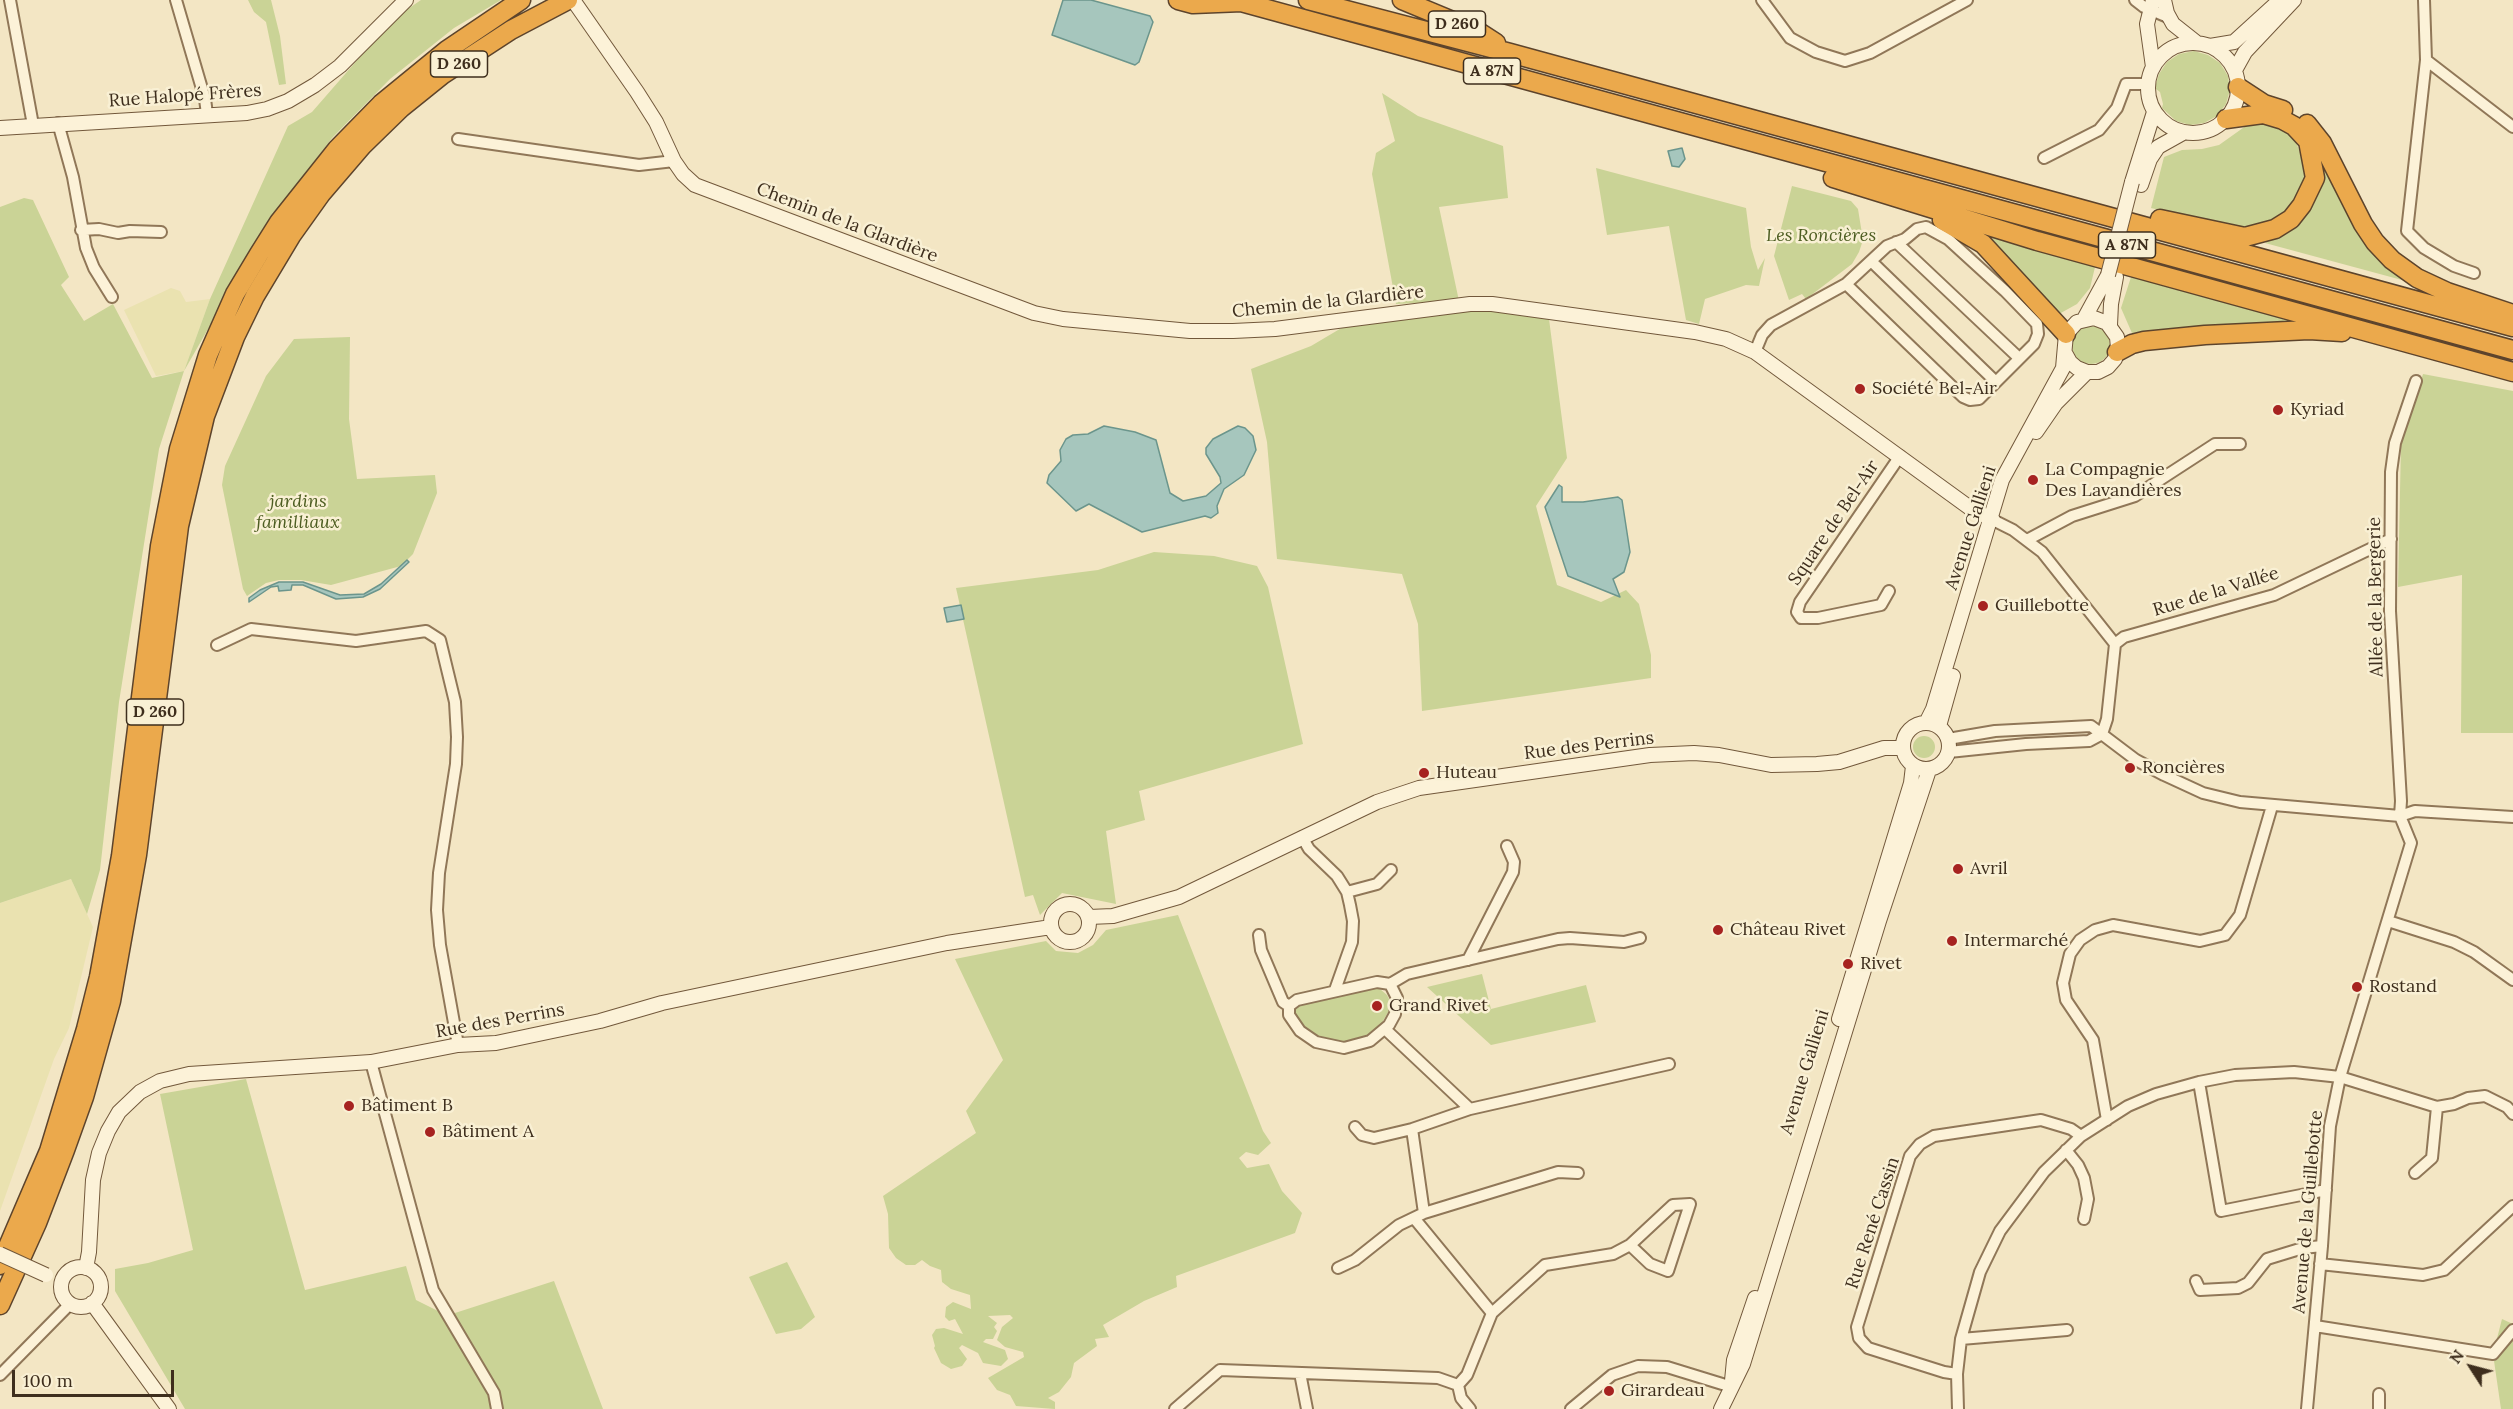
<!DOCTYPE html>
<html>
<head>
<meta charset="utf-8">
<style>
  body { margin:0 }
  #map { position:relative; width:2513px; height:1409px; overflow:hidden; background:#f3e6c4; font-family:Lora,serif }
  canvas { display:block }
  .north { position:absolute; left:2441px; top:1337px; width:60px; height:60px; -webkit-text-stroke:4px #f9f0d4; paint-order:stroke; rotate:306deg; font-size:16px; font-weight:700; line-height:24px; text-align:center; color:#3e2e1d }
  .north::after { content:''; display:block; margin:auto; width:21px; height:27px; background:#3e2e1d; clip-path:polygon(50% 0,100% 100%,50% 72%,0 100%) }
  .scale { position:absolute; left:12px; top:1370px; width:162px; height:27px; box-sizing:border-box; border:3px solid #3e2e1d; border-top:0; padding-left:8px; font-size:18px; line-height:21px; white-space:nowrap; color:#3e2e1d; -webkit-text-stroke:4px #f9f0d4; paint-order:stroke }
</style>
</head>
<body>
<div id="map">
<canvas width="2513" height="1409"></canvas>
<div class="north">N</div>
<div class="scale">100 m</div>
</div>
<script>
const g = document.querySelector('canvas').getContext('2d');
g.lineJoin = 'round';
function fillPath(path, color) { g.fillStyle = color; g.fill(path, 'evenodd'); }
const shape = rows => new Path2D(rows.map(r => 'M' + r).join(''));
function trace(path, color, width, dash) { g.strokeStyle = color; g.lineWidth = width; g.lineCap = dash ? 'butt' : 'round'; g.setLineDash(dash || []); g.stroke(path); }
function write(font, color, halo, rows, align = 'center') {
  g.font = font + ' Lora,serif'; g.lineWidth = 5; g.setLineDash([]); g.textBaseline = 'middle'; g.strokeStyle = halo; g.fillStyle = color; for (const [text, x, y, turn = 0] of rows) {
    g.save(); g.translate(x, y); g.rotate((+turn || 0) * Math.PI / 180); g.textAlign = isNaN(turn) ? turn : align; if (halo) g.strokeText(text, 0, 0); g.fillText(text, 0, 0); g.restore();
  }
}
fillPath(shape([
  [171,288,180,291,186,302,210,299,184,371,156,376,124,310],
  [71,879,93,927,69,1028,54,1059,0,1211,0,903]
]), '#eae2b0');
fillPath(shape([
  [248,0,271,0,280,36,286,84,279,85,266,22,254,12],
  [421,0,501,0,454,28,390,79,332,138,271,219,184,371,159,449,119,702,100,870,87,914,71,879,0,903,0,207,24,198,33,200,69,277,61,285,84,321,113,304,152,378,184,371,210,299,288,126,312,112,393,19],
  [2194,51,2208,55,2220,63,2228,76,2230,90,2226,104,2217,116,2204,123,2190,125,2176,121,2162,108,2163,104,2160,92,2156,89,2156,84,2159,74,2167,62,2179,54],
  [1382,93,1418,116,1503,146,1508,198,1439,207,1459,301,1396,304,1372,174,1376,153,1395,141],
  [2257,118,2282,126,2294,137,2305,165,2304,179,2299,192,2285,212,2262,225,2239,229,2151,208,2164,157,2182,150,2202,149,2219,145],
  [2319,157,2413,283,2265,243,2288,228],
  [1596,168,1746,208,1751,247,1758,270,1765,258,1759,286,1746,285,1705,299,1699,324,1686,320,1669,226,1607,235],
  [1792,186,1851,201,1858,209,1863,240,1859,252,1852,264,1806,299,1802,294,1789,300,1774,256],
  [1987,233,2096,263,2090,288,2077,304,2059,314],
  [2132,274,2300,322,2135,340,2121,308],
  [1470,304,1549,319,1567,458,1536,506,1557,585,1601,602,1626,590,1639,604,1651,655,1651,678,1422,711,1418,624,1402,574,1277,559,1267,442,1251,369,1311,346,1360,317],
  '2072 345a19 19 0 1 1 38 0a19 19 0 1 1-38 0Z',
  [350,337,349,419,357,479,435,475,437,493,413,554,401,566,331,585,301,580,279,580,266,583,247,596,243,589,222,485,225,466,266,376,294,339],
  [2423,374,2513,391,2513,733,2461,733,2462,575,2398,587,2401,444],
  [1154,552,1214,556,1257,566,1268,587,1303,744,1139,791,1145,820,1106,831,1116,904,1062,893,1040,915,1033,895,1025,897,956,588,1098,570],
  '1913 747a11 11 0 1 1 22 0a11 11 0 1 1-22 0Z',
  [1178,915,1263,1131,1271,1143,1258,1155,1246,1152,1239,1158,1247,1168,1269,1164,1282,1191,1302,1213,1295,1233,1176,1276,1177,1287,1144,1301,1103,1325,1109,1337,1095,1339,1097,1346,1074,1363,1071,1377,1059,1392,1048,1398,1055,1402,1055,1409,1016,1406,1010,1395,997,1390,988,1378,1024,1357,1023,1352,1005,1347,997,1340,1002,1327,1013,1318,1010,1315,988,1316,997,1323,994,1327,997,1331,993,1339,986,1339,983,1342,1005,1350,1008,1359,1001,1366,983,1363,978,1353,962,1345,959,1348,967,1359,962,1366,951,1369,941,1363,934,1348,935,1346,932,1335,936,1329,944,1328,963,1334,955,1319,949,1321,945,1317,946,1307,953,1302,971,1309,970,1295,951,1289,942,1282,941,1270,930,1266,922,1260,915,1265,906,1265,896,1258,889,1248,888,1214,883,1196,976,1133,966,1111,1003,1060,955,959,1046,941,1056,951,1078,953,1093,945,1106,930],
  [1482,974,1491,1009,1586,985,1596,1022,1491,1045,1427,987],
  [1372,988,1380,989,1387,995,1391,1003,1390,1009,1380,1026,1365,1037,1343,1043,1321,1040,1304,1029,1295,1018,1296,1009,1300,1005],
  [246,1079,305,1290,406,1266,416,1300,442,1313,455,1313,554,1281,603,1409,185,1409,115,1291,115,1269,148,1263,193,1250,160,1094],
  [787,1262,815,1317,801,1329,776,1334,749,1277],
  [2502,1319,2513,1324,2513,1409,2501,1409,2493,1354]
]), '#cad396');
const water = shape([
  [1063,0,1091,0,1150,16,1153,22,1139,62,1135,65,1052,35,1063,0],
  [1682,148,1685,159,1679,167,1672,166,1668,151,1682,148],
  [1104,426,1135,432,1156,440,1170,493,1183,501,1206,496,1221,483,1220,477,1206,454,1206,448,1213,439,1238,426,1245,428,1253,436,1256,450,1244,475,1224,489,1217,506,1218,513,1211,518,1205,516,1142,532,1089,504,1076,511,1047,483,1049,475,1061,461,1060,450,1066,439,1073,435,1088,434,1104,426],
  [1559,485,1562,487,1562,502,1583,502,1618,497,1622,500,1630,552,1624,572,1613,579,1620,597,1568,576,1545,507,1559,485],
  [407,560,409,562,380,589,363,597,336,599,303,585,292,585,291,590,279,591,278,586,271,587,249,602,249,598,260,590,279,582,303,582,340,595,364,594,381,584,407,560],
  [961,605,964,619,947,622,944,608,961,605]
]);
fillPath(water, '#a6c6bd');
trace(water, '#6b958c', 1.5);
const street = shape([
  [10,0,33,125],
  [176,0,205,99,207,114],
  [1762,0,1790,38,1816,52,1845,61,1870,53,1967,0],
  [2135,0,2144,7,2170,18],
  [2424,0,2426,60,2407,231,2424,248,2454,266,2474,273],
  [2426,60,2513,127],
  [58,123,73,177,86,248,94,268,112,297],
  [458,139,639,165,674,161],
  [2044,158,2099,130,2117,108,2126,84,2148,84],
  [81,230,99,229,118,233,130,231,161,232],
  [1896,242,2019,358],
  [1871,261,1996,382],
  [1755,352,1762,335,1771,325,1846,284,1887,246,1905,239,1917,229,1926,227,1948,239,2005,291,2037,324,2038,334,2034,344,1979,399,1970,400,1963,397,1846,284],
  [1993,520,2013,530,2042,552,2115,644,2107,719,2102,734],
  [2027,540,2072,516,2135,496,2215,444,2240,444],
  [1889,591,1881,605,1818,618,1801,618,1797,612,1800,602,1900,456],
  [2115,644,2124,637,2274,595,2391,539],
  [217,645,251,629,356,641,426,631,440,640,455,702,457,737,456,764,439,873,437,910,440,945,458,1045],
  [1948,739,1995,731,2091,726,2136,760,2164,775,2203,793,2240,802,2400,816,2415,811,2513,817],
  [1949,752,2026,744,2089,741,2102,734],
  [2400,816,2401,801,2390,611,2391,472,2395,443,2416,381],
  [1302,837,1309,849,1337,876,1347,892,1350,905,1353,921,1352,942,1335,990],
  [1347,892,1377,884,1391,870],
  [2388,921,2454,942,2474,952,2513,980],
  [1259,935,1261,950,1283,1002,1289,1006,1289,1015,1300,1031,1316,1042,1344,1048,1370,1041,1389,1025,1395,1014,1397,998,1390,984,1377,982,1297,1000,1289,1006],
  [1468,960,1513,872,1514,862,1507,846],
  [1390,984,1407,974,1558,939,1570,938,1624,942,1640,938],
  [1385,1029,1470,1109],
  [371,1062,433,1290,494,1393,497,1409],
  [2199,1082,2221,1211,2326,1190],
  [2107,1120,2093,1040,2066,1000,2063,983,2070,954,2080,940,2095,930,2113,925,2200,941,2225,935,2240,915,2272,806],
  [1355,1127,1362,1135,1374,1138,1412,1129,1470,1109,1669,1064],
  [1412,1129,1424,1213],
  [2066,1150,2078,1165,2084,1178,2088,1199,2084,1219],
  [2415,1173,2432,1158,2437,1107],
  [1414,1218,1492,1313],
  [2320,1264,2423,1275,2444,1270,2513,1206],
  [1338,1268,1355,1260,1399,1225,1424,1213,1558,1172,1578,1173],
  [2196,1281,2200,1290,2238,1288,2248,1283,2267,1259,2303,1248,2322,1246],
  [2315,1326,2493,1354,2513,1330],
  [1961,1339,2067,1330],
  [1300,1373,1307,1409],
  [1957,1374,1944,1372,1868,1348,1859,1338,1857,1327,1910,1156,1920,1144,1934,1136,2041,1120,2071,1129,2081,1136],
  [0,1375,70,1304],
  [1458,1385,1467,1375,1492,1313,1545,1265,1613,1254,1630,1245,1673,1205,1690,1204,1668,1271,1650,1264,1630,1245],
  [2379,1394,2379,1409],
  [1175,1409,1220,1370,1438,1378,1458,1385,1461,1398,1470,1409],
  [1571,1409,1612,1375,1638,1366,1667,1367,1732,1387],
  [1958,1409,1957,1374,1961,1339,1980,1272,2000,1231,2044,1172,2081,1136,2128,1106,2156,1094,2199,1082,2235,1075,2294,1072,2340,1077,2437,1107,2454,1104,2468,1098,2485,1096,2507,1107,2513,1114],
  [2307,1409,2322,1246,2330,1126,2340,1077,2411,843,2400,816]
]);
const secondary = shape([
  [573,0,637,92,656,122,674,161,683,174,695,185,1034,313,1063,319,1190,331,1233,331,1275,329,1470,304,1492,304,1695,332,1726,339,1755,352,1970,508,1993,520],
  [2164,0,2167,13,2173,24,2197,43],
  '2148 88a45 45 0 1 1 90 0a45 45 0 1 1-90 0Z',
  [2210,46,2234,42,2280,0],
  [2153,67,2147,24,2153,0],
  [2235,70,2245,52,2294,0],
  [0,128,247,113,267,109,288,101,315,85,340,66,406,0],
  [2132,182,2154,112],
  [2141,185,2150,159,2158,147,2183,133],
  [2084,319,2108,275],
  [2110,325,2111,304,2116,277],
  [2036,432,2056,403,2087,372],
  '1903 746a23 23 0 1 1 46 0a23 23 0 1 1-46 0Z',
  [1926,723,1933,709,2002,480,2063,368,2066,334,2077,322,2094,318,2107,323,2117,337,2118,348,2115,359,2108,367,2098,372,2087,372,2077,368,2070,362,2065,353],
  [1939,726,1953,676],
  '1051 923a19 19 0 1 1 38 0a19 19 0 1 1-38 0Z',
  [1089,917,1113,916,1179,897,1377,802,1419,788,1650,755,1694,753,1719,755,1771,765,1817,764,1839,762,1884,748,1903,748],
  [1839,1019,1911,783,1913,766],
  '61 1287a20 20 0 1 1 40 0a20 20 0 1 1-40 0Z',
  [86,1268,89,1252,93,1180,99,1153,108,1131,119,1112,140,1092,160,1081,189,1074,371,1062,458,1045,496,1043,600,1021,662,1003,947,943,1051,927],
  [92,1303,169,1409],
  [1732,1381,1734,1360,1755,1298],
  [1721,1409,1743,1364,1879,921,1929,770]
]);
const highway = shape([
  [1178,0,1193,4,1242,2],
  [1234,0,2513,350],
  [1308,0,1510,53,2513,327],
  [1402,0,1479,32,1496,43],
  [2238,87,2264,104,2283,110],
  [2307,124,2322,143,2363,224,2375,242,2392,260,2417,278,2447,292,2513,314],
  [1833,178,2037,241,2513,372],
  [2160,219,2245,237,2275,229,2291,219,2302,205,2315,178,2308,141,2294,126,2283,120,2263,114,2226,119],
  [1942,220,1983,244,2066,334],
  [2117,352,2132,344,2144,341,2205,335,2309,330,2342,332],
  [0,1265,49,1151,86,1029,99,977,121,856,160,546,179,449,208,355,235,294,259,254,279,222,337,149,381,104,447,50,521,0],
  [0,1305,37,1223,65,1150,84,1097,111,1001,137,855,179,526,205,416,235,337,255,296,291,236,321,194,363,145,401,108,442,75,511,30,568,0]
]);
trace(street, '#907758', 14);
trace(secondary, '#72583b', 16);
trace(highway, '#5d442c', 21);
trace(street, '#fcf2d8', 10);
trace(secondary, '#fcf2d8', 14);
trace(highway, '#eba94c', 18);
const secondaryBridge = shape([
  [2108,275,2132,182],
  [0,1254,46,1275]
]);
trace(secondaryBridge, '#72583b', 16, []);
trace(secondaryBridge, '#fcf2d8', 14);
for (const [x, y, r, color] of [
  [1860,389,6,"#a62320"],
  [2278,410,6,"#a62320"],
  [2033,480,6,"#a62320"],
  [1983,606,6,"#a62320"],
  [2130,768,6,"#a62320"],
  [1424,773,6,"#a62320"],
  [1958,869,6,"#a62320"],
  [1718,930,6,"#a62320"],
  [1952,941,6,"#a62320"],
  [1848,964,6,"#a62320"],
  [2357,987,6,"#a62320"],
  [1377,1006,6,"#a62320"],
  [349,1106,6,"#a62320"],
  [430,1132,6,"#a62320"],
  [1609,1391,6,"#a62320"]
]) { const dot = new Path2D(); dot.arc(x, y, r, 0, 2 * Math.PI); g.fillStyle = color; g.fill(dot); trace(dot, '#f9f0d4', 2); }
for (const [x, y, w] of [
  [1457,24,57],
  [459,64,57],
  [1492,71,57],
  [2127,245,57],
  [155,712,57]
]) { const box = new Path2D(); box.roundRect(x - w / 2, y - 13, w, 26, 4.5); g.fillStyle = '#f9f0d4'; g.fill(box); trace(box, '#3e2e1d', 1.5); }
write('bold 16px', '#3e2e1d', null, [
  ["D 260",1457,24],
  ["D 260",459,64],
  ["A 87N",1492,71],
  ["A 87N",2127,245],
  ["D 260",155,712]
]);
write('18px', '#3e2e1d', '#f9f0d4', [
  ["Rue Halopé Frères",185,96,-4],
  ["Chemin de la Glardière",847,223,21],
  ["Chemin de la Glardière",1328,302,-6],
  ["Square de Bel-Air",1834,523,-56],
  ["Avenue Gallieni",1971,528,-72],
  ["Rue de la Vallée",2216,592,-17],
  ["Allée de la Bergerie",2376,597,-91],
  ["Rue des Perrins",1589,746,-7],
  ["Rue des Perrins",500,1021,-10],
  ["Avenue Gallieni",1805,1072,-73],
  ["Avenue de la Guillebotte",2308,1212,-85],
  ["Rue René Cassin",1873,1223,-72]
]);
write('italic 18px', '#4d5d21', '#f9f0d4', [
  ["Les Roncières",1821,236],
  ["jardins",298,502],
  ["familliaux",298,523]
]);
write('18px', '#3e2e1d', '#f9f0d4', [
  ["Société Bel-Air",1872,389],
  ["Kyriad",2290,410],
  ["La Compagnie",2045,470],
  ["Des Lavandières",2045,491],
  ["Guillebotte",1995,606],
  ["Roncières",2142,768],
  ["Huteau",1436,773],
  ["Avril",1970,869],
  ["Château Rivet",1730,930],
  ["Intermarché",1964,941],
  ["Rivet",1860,964],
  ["Rostand",2369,987],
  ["Grand Rivet",1389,1006],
  ["Bâtiment B",361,1106],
  ["Bâtiment A",442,1132],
  ["Girardeau",1621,1391]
], 'left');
</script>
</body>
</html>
